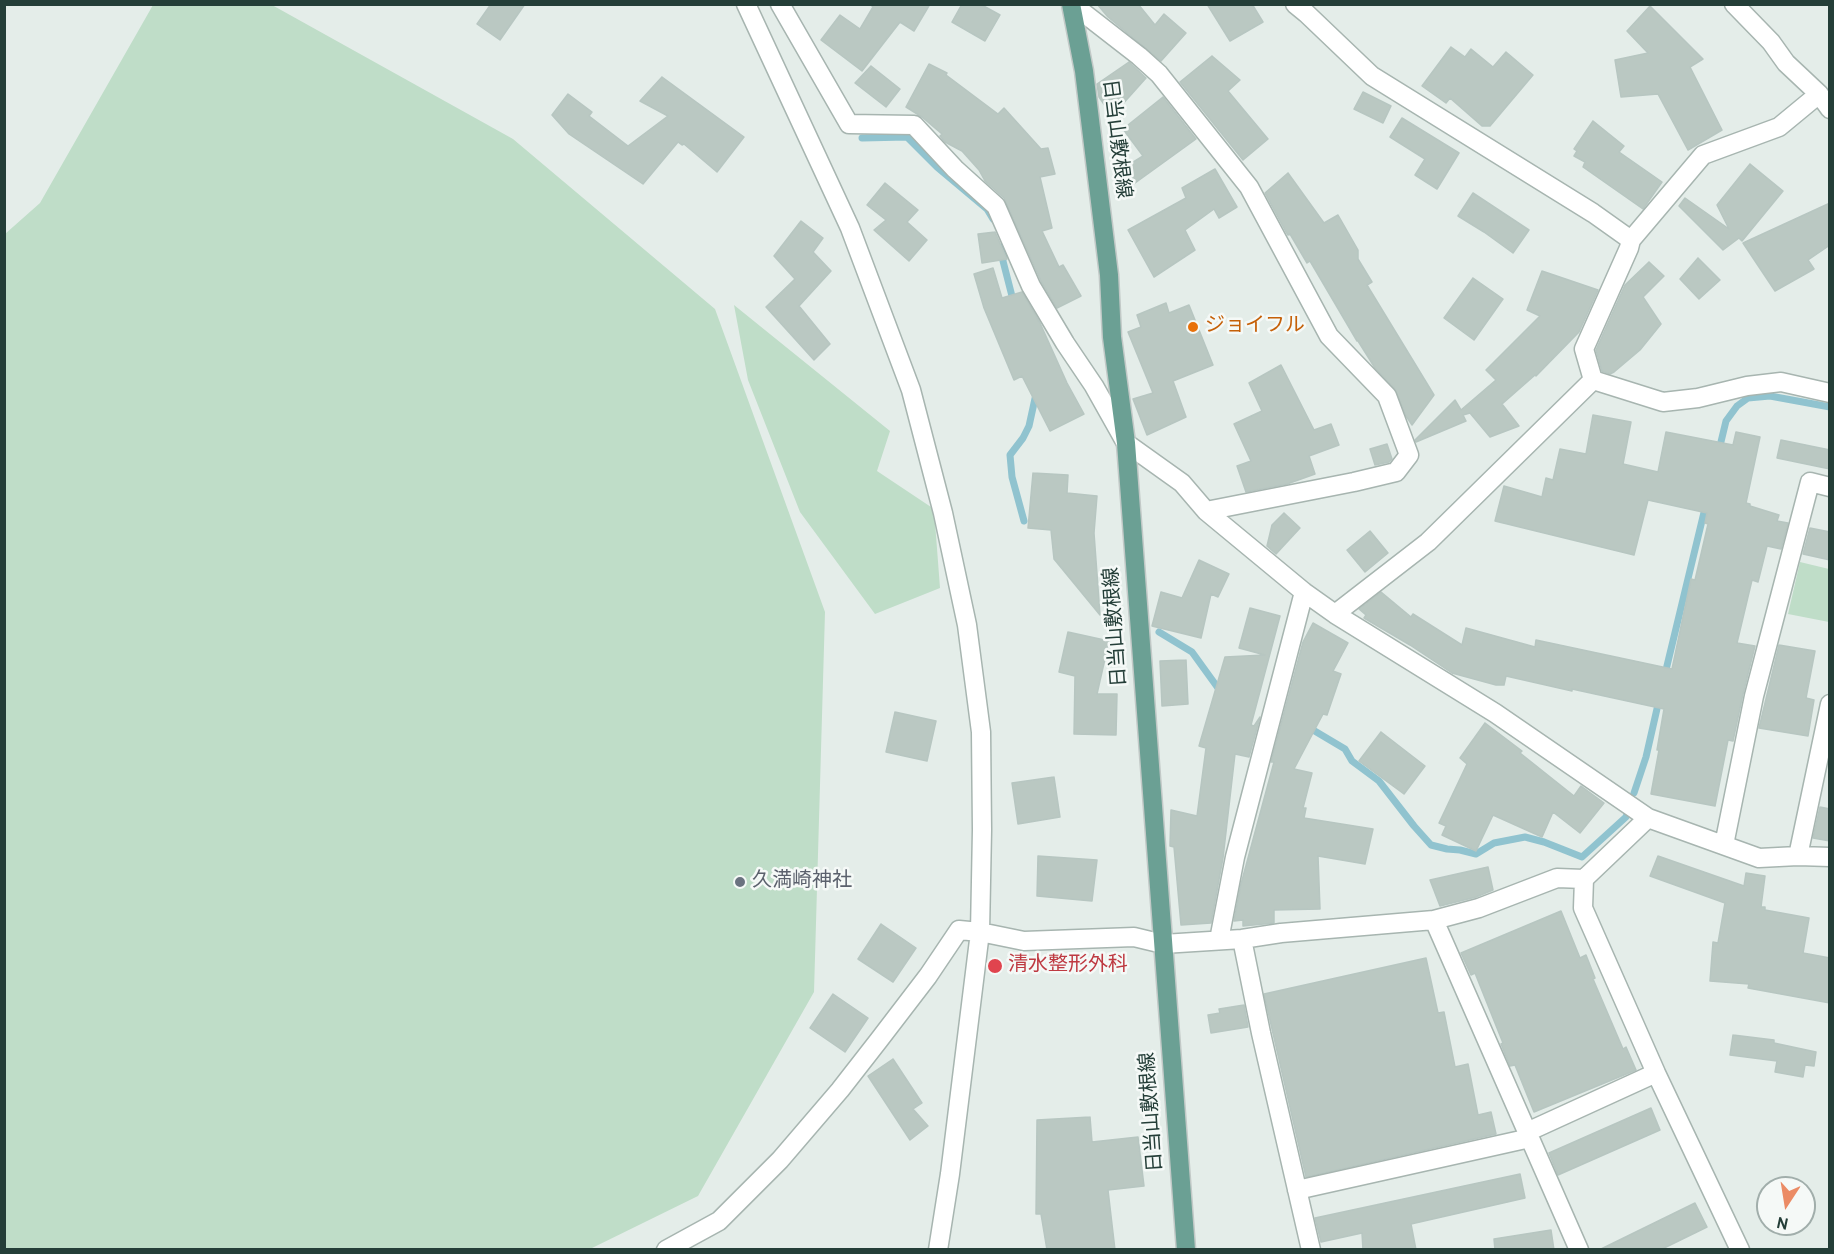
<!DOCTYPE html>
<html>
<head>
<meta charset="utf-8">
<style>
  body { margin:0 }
  #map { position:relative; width:1834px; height:1254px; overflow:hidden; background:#e4ede9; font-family:Overpass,sans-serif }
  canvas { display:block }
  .frame { position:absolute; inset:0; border:6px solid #243e38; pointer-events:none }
  .north { position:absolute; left:1756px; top:1176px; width:60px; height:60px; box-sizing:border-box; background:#f5f9f7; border:2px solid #a1aeab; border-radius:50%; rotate:192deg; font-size:16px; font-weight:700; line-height:24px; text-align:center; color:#243e38 }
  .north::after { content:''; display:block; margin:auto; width:21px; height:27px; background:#eb8b65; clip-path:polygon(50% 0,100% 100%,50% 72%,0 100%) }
</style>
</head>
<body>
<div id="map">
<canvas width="1834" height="1254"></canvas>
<div class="frame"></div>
<div class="north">N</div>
</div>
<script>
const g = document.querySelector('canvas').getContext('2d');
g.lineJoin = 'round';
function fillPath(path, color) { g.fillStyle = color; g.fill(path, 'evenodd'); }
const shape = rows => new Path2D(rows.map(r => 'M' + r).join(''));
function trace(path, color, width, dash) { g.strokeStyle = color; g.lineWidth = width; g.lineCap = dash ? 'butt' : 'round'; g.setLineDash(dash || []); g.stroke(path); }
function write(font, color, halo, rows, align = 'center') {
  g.font = font + ' Overpass,"Noto Sans JP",sans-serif'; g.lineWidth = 5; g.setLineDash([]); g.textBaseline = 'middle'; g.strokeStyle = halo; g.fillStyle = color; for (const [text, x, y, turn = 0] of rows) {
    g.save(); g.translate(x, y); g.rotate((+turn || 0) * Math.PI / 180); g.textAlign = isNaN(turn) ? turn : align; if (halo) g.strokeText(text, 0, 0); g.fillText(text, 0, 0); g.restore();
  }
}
fillPath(shape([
  [153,5,272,5,513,139,715,309,825,612,814,992,698,1196,590,1249,5,1249,5,234,40,203],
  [734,305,890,431,877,471,934,509,940,588,875,614,800,512,748,380],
  [1800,562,1829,569,1829,622,1788,614]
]), '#bfddc8');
trace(shape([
  [862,138,907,137,937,167,987,209,993,219],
  [1005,238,1003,261,1014,304],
  [1719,450,1726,421,1737,406,1748,398,1770,396,1830,407],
  [1024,521,1012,477,1010,455,1023,438,1029,426,1036,394],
  [1159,632,1192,652,1218,688,1223,690],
  [1665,674,1706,504],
  [1308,727,1345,749,1352,761,1379,781,1414,826,1431,845,1447,849,1460,850,1476,854,1494,843,1525,837,1544,842,1582,857,1626,817,1628,811],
  [1634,793,1646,757,1659,700]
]), '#90c3cf', 7);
const building = shape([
  [491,4,525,4,500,40,477,24,491,4],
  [870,4,930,4,914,31,900,22,862,71,821,40,840,15,860,29,873,7,870,4],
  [962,4,980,4,1000,15,985,41,952,22,962,4],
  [1097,4,1138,4,1155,25,1164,14,1186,33,1161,61,1108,17,1097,4],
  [1207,4,1252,4,1263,22,1230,41,1207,4],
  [1650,6,1703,59,1690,67,1722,130,1688,150,1658,94,1621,97,1615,60,1648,53,1627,31,1650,6],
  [1451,47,1465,57,1471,49,1493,67,1506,52,1533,75,1490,126,1482,126,1450,98,1446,103,1422,86,1451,47],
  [1212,56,1240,80,1228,91,1268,139,1243,160,1180,82,1212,56],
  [1129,62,1146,78,1112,116,1099,97,1097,84,1129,62],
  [929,64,947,73,946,75,998,114,1004,108,1041,149,1048,148,1055,174,1040,177,1052,228,1042,231,1059,267,1063,265,1081,296,1057,308,1041,281,1004,198,985,181,979,170,962,151,945,142,940,136,942,134,922,117,906,107,929,64],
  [871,66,900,89,886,107,855,83,871,66],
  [662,77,744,137,717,172,684,144,682,145,678,142,643,184,569,134,552,115,568,94,592,112,589,116,628,146,668,116,640,101,662,77],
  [1363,92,1391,106,1383,123,1354,109,1363,92],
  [1163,97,1196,139,1124,191,1114,174,1143,156,1123,129,1163,97],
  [1402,118,1459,153,1437,189,1415,175,1425,159,1390,137,1402,118],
  [1593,121,1624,146,1619,152,1662,182,1643,209,1583,167,1585,162,1574,156,1577,151,1574,149,1593,121],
  [1750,164,1783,191,1742,241,1739,238,1723,250,1679,206,1685,198,1729,229,1717,205,1750,164],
  [1215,169,1237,207,1219,218,1214,209,1185,230,1195,250,1154,277,1128,230,1186,198,1182,188,1215,169],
  [1288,173,1324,223,1338,215,1358,250,1358,259,1372,282,1367,285,1434,395,1412,425,1406,416,1395,389,1375,368,1358,341,1357,341,1310,261,1307,263,1290,234,1288,235,1286,232,1265,193,1288,173],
  [885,183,918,210,907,222,927,240,909,261,874,230,886,220,867,205,885,183],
  [1473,193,1529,230,1513,253,1484,232,1458,216,1473,193],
  [1830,203,1830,245,1808,260,1814,269,1775,291,1743,243,1830,203],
  [801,221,823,238,813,252,831,271,799,306,830,344,814,360,766,307,795,279,774,256,801,221],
  [995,232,1007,259,982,263,978,234,995,232],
  [1698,258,1720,280,1699,299,1680,279,1698,258],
  [1649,262,1664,276,1643,297,1661,324,1640,350,1614,372,1610,374,1602,371,1596,350,1625,285,1649,262],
  [993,268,1002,298,1022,292,1040,323,1067,383,1084,414,1050,431,1022,376,1014,380,984,308,974,274,993,268],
  [1542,271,1598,290,1579,332,1536,376,1535,375,1502,404,1519,426,1490,437,1470,413,1463,415,1466,421,1416,442,1415,440,1455,400,1461,410,1496,380,1486,370,1540,316,1527,310,1542,271],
  [1473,278,1503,299,1474,340,1444,318,1473,278],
  [1166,303,1169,313,1189,305,1213,365,1173,381,1186,417,1147,435,1133,399,1153,393,1128,332,1141,327,1137,315,1166,303],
  [1281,365,1314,430,1331,424,1339,445,1309,456,1315,474,1287,484,1246,492,1237,466,1251,461,1234,424,1262,411,1249,383,1281,365],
  [1593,415,1631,422,1623,464,1658,472,1666,432,1733,445,1736,432,1760,437,1746,503,1750,504,1750,506,1779,515,1777,521,1788,523,1781,549,1767,546,1758,582,1752,580,1737,643,1755,646,1743,694,1733,741,1728,740,1715,806,1651,794,1659,750,1657,750,1664,709,1572,689,1572,691,1506,676,1504,685,1496,685,1452,673,1410,645,1364,618,1366,615,1359,609,1381,592,1411,617,1413,614,1462,645,1466,628,1535,647,1536,640,1672,669,1691,579,1695,580,1708,524,1705,523,1707,513,1648,500,1634,555,1495,521,1504,486,1542,497,1546,478,1553,480,1560,449,1586,454,1593,415],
  [1781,440,1830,450,1830,469,1777,458,1781,440],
  [1387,444,1392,459,1389,462,1375,465,1370,449,1387,444],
  [1033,473,1068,475,1067,493,1097,496,1094,533,1100,615,1054,559,1051,530,1028,528,1033,473],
  [1284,513,1300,528,1276,554,1267,546,1272,525,1284,513],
  [1810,528,1830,532,1830,560,1803,554,1810,528],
  [1370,531,1388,553,1365,572,1347,550,1370,531],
  [1199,560,1229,574,1218,597,1211,594,1201,638,1152,626,1161,592,1182,598,1199,560],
  [1250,608,1280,616,1251,725,1254,726,1260,717,1249,757,1235,754,1223,858,1211,923,1181,925,1174,847,1170,846,1171,810,1197,816,1206,748,1199,746,1225,657,1265,655,1239,648,1250,608],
  [1313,623,1348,643,1333,671,1341,674,1327,715,1323,714,1294,769,1312,773,1303,808,1306,808,1304,818,1373,829,1365,864,1318,856,1320,909,1274,910,1274,923,1243,926,1243,920,1234,921,1241,884,1274,762,1271,762,1303,642,1313,623],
  [1068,632,1109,641,1097,694,1117,694,1116,735,1074,734,1075,676,1059,672,1068,632],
  [1779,645,1815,651,1806,698,1814,700,1808,736,1759,728,1779,645],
  [1186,660,1188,704,1162,706,1160,661,1186,660],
  [895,712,936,721,927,761,886,752,895,712],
  [1485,723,1522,751,1520,753,1574,796,1581,786,1604,803,1580,833,1553,812,1542,837,1493,815,1476,851,1442,835,1446,826,1439,823,1467,764,1460,758,1485,723],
  [1381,732,1425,766,1404,794,1359,761,1381,732],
  [1054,777,1060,817,1018,824,1012,783,1054,777],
  [1820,807,1830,809,1830,841,1813,838,1820,807],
  [1038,856,1097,860,1092,901,1037,896,1038,856],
  [1658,856,1744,886,1746,873,1765,876,1761,907,1765,907,1765,910,1809,918,1803,953,1830,958,1830,1003,1748,988,1749,984,1710,981,1713,942,1718,943,1725,903,1650,876,1658,856],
  [1488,867,1493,890,1476,897,1440,906,1430,880,1488,867],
  [1561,911,1580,958,1586,955,1595,978,1593,979,1623,1049,1626,1047,1636,1070,1534,1112,1515,1065,1510,1066,1501,1044,1503,1043,1475,973,1471,975,1461,953,1561,911],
  [881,924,916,948,893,982,858,959,881,924],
  [1426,958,1438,1013,1444,1012,1455,1067,1468,1064,1478,1115,1491,1112,1496,1134,1306,1177,1264,994,1426,958],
  [833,994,868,1018,845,1052,810,1028,833,994],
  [1244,1005,1248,1027,1211,1033,1208,1015,1220,1013,1219,1009,1244,1005],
  [1733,1035,1774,1040,1774,1043,1816,1052,1814,1066,1805,1065,1803,1077,1775,1072,1777,1061,1730,1055,1733,1035],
  [893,1059,922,1103,913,1109,928,1126,910,1140,868,1076,893,1059],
  [1651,1108,1660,1130,1558,1175,1549,1153,1651,1108],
  [1090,1117,1092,1142,1138,1137,1144,1186,1108,1190,1115,1250,1047,1250,1041,1214,1036,1214,1037,1120,1090,1117],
  [1520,1174,1525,1198,1411,1224,1416,1250,1363,1250,1362,1233,1321,1242,1315,1218,1520,1174],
  [1695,1203,1707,1227,1660,1250,1599,1250,1695,1203],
  [1551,1230,1554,1250,1495,1250,1494,1239,1551,1230]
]);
fillPath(building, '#bac8c2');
trace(building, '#b7c6c1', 1.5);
const minor = shape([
  [746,4,850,228,911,390,943,513,967,625,981,732,982,830,980,932,950,1174,938,1250],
  [780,4,849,124,914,125,955,169,996,206,1031,286,1065,343,1094,386,1126,443,1182,483,1206,511,1304,592,1335,614,1495,713,1648,818,1759,858,1798,856,1830,857],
  [1072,4,1139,56,1159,74,1249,187,1329,336,1387,396,1409,455,1396,472,1354,482,1206,511],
  [1295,4,1306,13,1372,76,1593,213,1631,240],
  [1734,4,1771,42,1786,63,1819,94,1830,109],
  [1593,380,1663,402,1698,398,1747,386,1781,382,1830,393],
  [1335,614,1428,542,1593,380,1584,349,1629,248,1631,240,1703,155,1779,127,1819,94],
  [1648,818,1584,879,1583,908,1656,1073,1740,1250],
  [1724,845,1754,696,1810,482,1830,487],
  [1798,856,1830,704],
  [1434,920,1579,1250],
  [1242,939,1261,1033,1311,1250],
  [1219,940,1235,857,1304,592],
  [1527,1132,1656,1073],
  [1297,1190,1530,1138],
  [666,1250,719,1221,780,1160,840,1090,879,1040,928,976,959,930,980,932,1024,941,1134,937,1163,944,1242,939,1281,933,1434,920,1479,908,1557,878,1584,879]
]);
const major = shape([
  [1071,4,1084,71,1109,275,1112,337,1126,443,1186,1250]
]);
trace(minor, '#a7b5b0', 21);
trace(major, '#c2c9c7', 21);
trace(minor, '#fff', 18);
trace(major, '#6ba094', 18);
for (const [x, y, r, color] of [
  [1193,327,6,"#e8710a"],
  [740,882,6,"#6b7280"],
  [995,966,8,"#e0444e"]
]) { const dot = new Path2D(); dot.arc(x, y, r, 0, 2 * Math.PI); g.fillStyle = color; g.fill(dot); trace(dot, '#f5f9f7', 2); }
write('20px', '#243e38', '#f5f9f7', [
  ["日当山敷根線",1115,139,83],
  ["日当山敷根線",1117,627,-94],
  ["日当山敷根線",1153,1112,-94]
]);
write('20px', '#c56008', '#f5f9f7', [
  ["ジョイフル",1205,327]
], 'left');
write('20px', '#5b616d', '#f5f9f7', [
  ["久満崎神社",752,882]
], 'left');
write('20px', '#be3a42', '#f5f9f7', [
  ["清水整形外科",1008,966]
], 'left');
</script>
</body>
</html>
